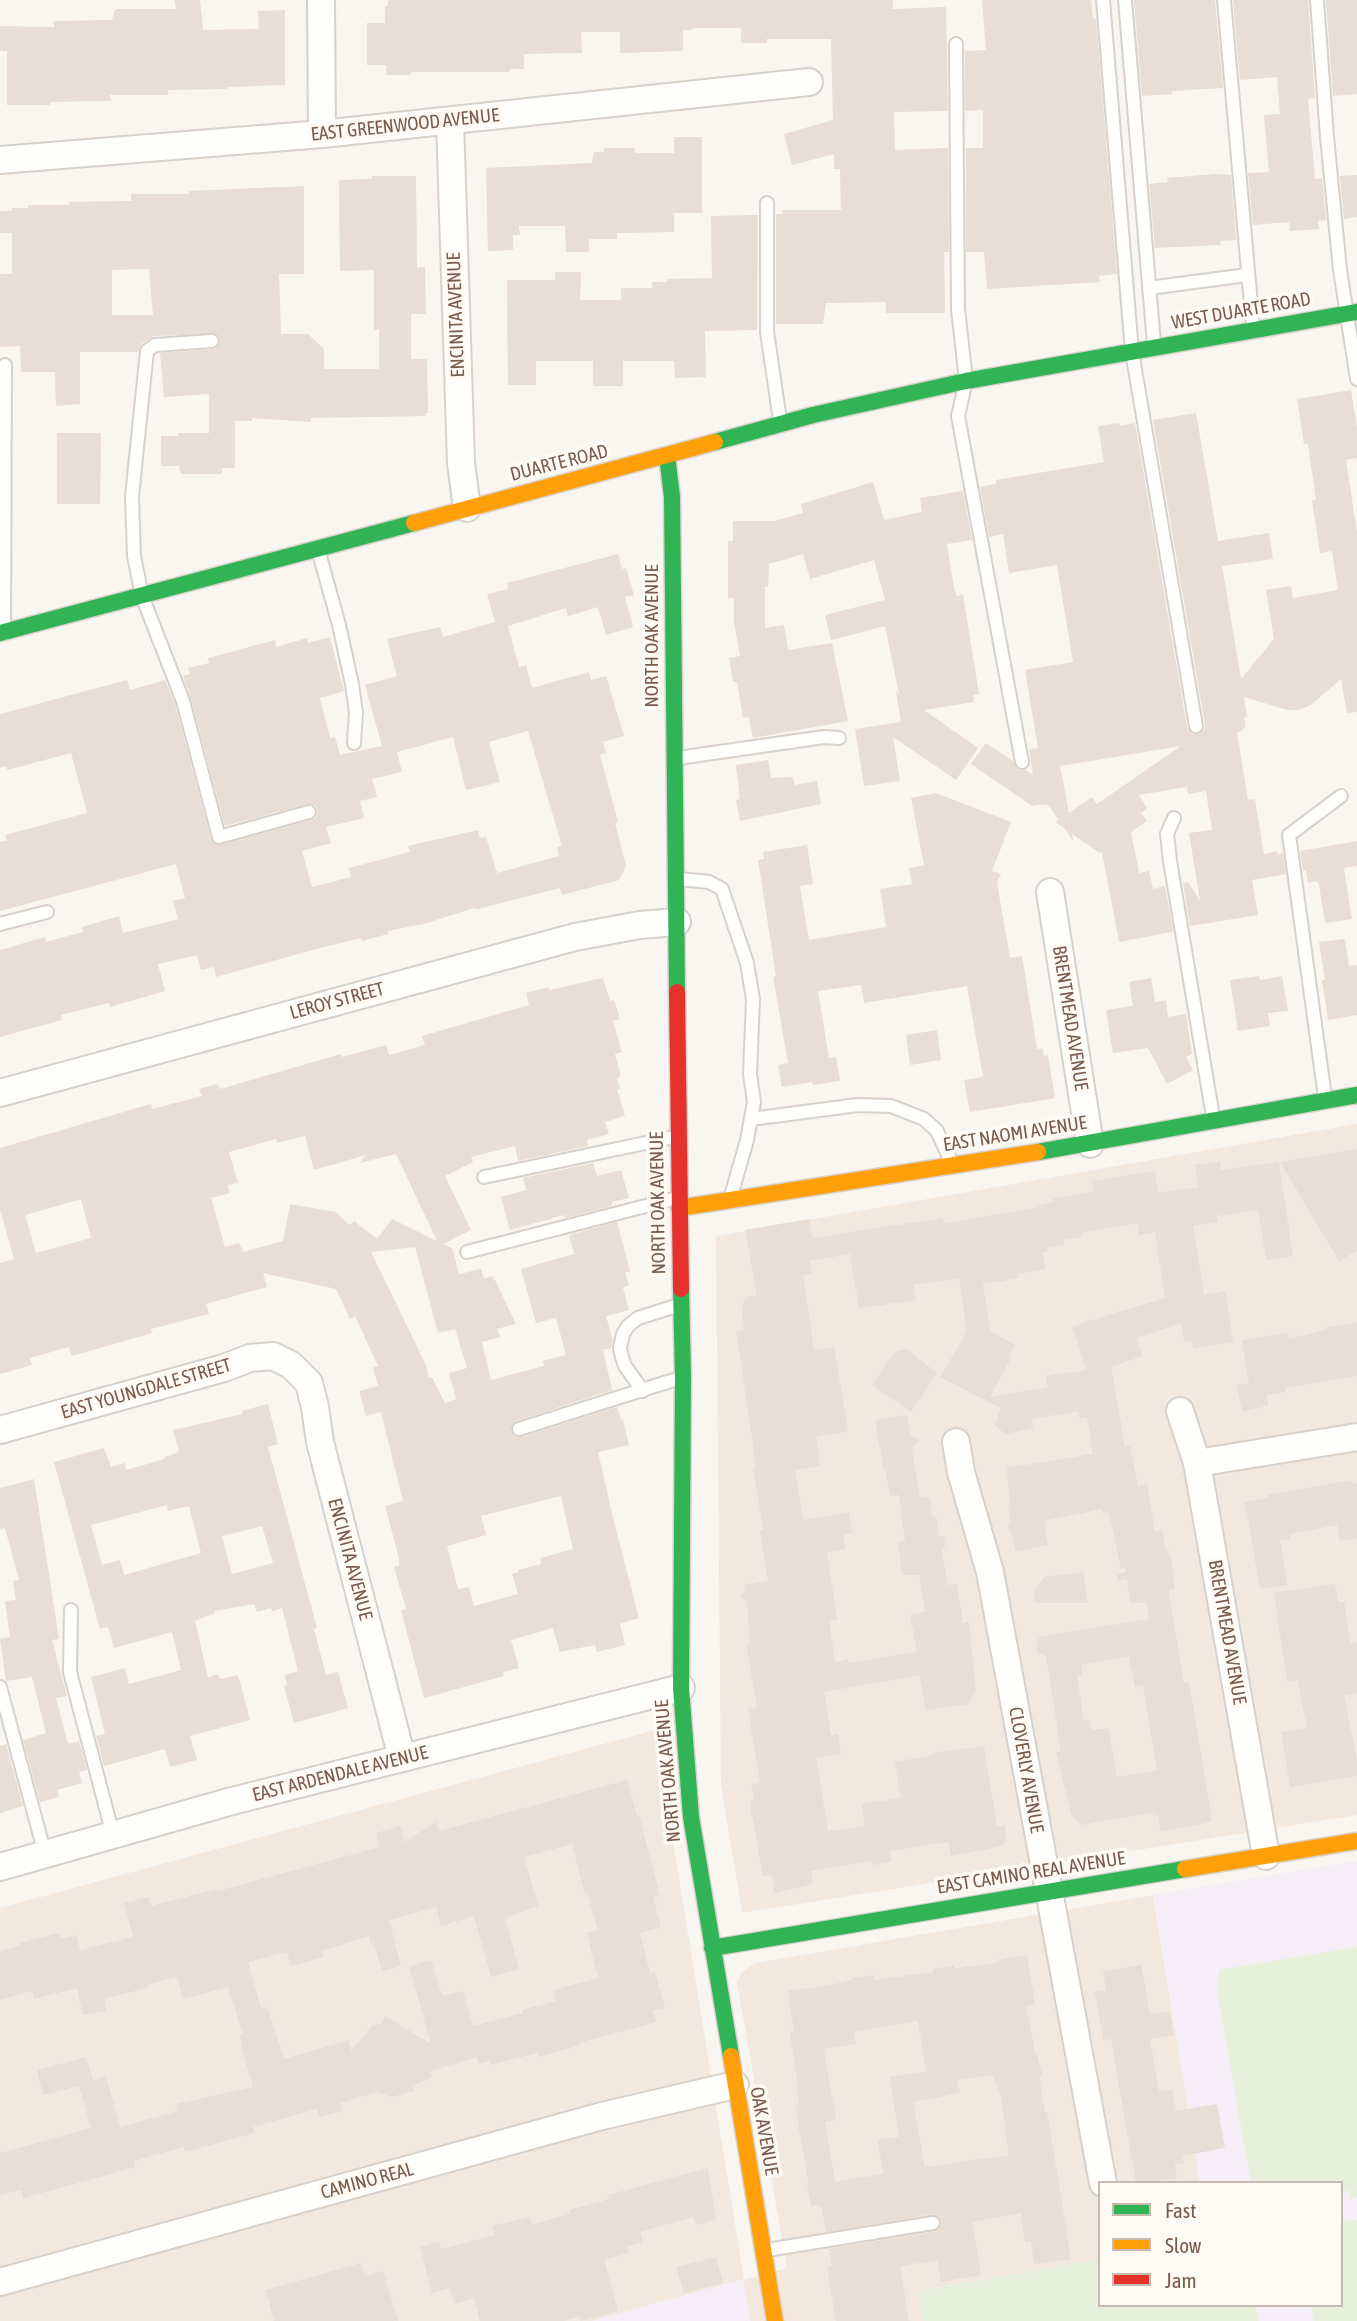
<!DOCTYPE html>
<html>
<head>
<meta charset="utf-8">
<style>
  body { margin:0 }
  #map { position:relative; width:1357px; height:2321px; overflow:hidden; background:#f9f5f0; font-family:"Asap Condensed",sans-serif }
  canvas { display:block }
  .legend { position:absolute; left:1098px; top:2181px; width:245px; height:126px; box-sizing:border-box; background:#fffaf3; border:2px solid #cabbb1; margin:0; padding:9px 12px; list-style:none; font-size:21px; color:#7a5c4d }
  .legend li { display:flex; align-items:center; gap:14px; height:35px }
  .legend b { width:35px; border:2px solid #cabbb1 }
</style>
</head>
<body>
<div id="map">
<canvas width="1357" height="2321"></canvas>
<ul class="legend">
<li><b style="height:9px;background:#30b455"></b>Fast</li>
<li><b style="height:9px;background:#ff9f0a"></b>Slow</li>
<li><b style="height:9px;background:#e5322d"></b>Jam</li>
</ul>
</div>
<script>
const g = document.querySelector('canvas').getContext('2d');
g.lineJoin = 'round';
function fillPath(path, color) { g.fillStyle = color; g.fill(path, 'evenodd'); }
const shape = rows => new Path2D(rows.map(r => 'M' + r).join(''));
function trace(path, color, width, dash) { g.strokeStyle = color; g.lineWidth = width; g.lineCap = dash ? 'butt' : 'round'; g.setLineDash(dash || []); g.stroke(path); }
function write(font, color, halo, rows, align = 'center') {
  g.font = font + ' "Asap Condensed",sans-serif'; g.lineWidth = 7; g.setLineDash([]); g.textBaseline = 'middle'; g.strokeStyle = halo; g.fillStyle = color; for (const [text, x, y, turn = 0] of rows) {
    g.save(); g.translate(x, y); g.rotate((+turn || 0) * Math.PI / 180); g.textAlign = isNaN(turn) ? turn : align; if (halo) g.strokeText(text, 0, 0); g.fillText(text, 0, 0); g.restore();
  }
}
fillPath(shape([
  [1357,1124,1357,1815,742,1913,721,1784,716,1236],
  [655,1730,744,2280,787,2268,737,1983,742,1972,755,1963,1153,1895,1200,2183,1100,2183,1100,2259,918,2291,923,2321,0,2321,0,1908]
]), '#f2e8de');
fillPath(shape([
  [1357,1861,1357,2321,923,2321,918,2291,1100,2259,1100,2305,1341,2305,1341,2183,1200,2183,1153,1895],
  [743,2279,751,2321,591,2321]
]), '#f6eef6');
fillPath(shape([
  [1357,1947,1357,2197,1350,2198,1350,2191,1341,2191,1341,2183,1251,2183,1217,1991,1219,1970],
  [1357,2220,1357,2321,1314,2321,1311,2305,1341,2305,1341,2221],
  [1100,2259,1100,2305,1256,2305,1258,2321,923,2321,918,2291]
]), '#e7f0db');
fillPath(shape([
  [175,0,200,0,203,30,259,29,258,11,285,10,285,85,227,87,227,89,168,90,168,95,110,95,111,101,50,102,50,105,7,105,7,51,0,51,0,26,54,27,54,21,112,20,115,9,176,9],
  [388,0,893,0,893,9,946,7,948,111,894,112,895,150,948,148,949,252,944,252,945,313,886,313,886,302,826,303,823,324,776,324,776,214,782,214,782,210,841,210,840,169,834,169,834,154,792,165,784,134,833,120,831,39,767,39,767,43,741,43,741,28,692,28,692,30,683,30,683,51,620,53,620,32,581,32,582,53,524,54,524,69,510,69,510,72,411,72,411,75,386,75,386,65,367,65,367,23,385,23,385,6,388,6],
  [982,0,1091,0,1093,19,1096,19,1117,274,1099,276,1100,282,987,289,984,252,966,252,966,148,983,148,983,110,965,111,965,51,986,50],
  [1134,0,1215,0,1223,88,1187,90,1172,91,1172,94,1142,96],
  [1233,0,1308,0,1315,98,1308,99,1315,179,1322,178,1326,220,1318,221,1319,229,1290,231,1289,222,1253,225,1248,173,1269,172,1264,115,1280,114,1277,77,1240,80],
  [1326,0,1357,0,1357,94,1333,96],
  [674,137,702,137,702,213,674,213,674,232,617,233,617,239,589,239,589,252,566,252,565,226,519,226,520,235,513,235,513,250,488,251,486,168,592,163,594,152,604,152,604,148,635,148,635,153,674,153],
  [1215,174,1231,175,1236,240,1220,241,1221,245,1155,248,1149,184,1168,182,1167,178],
  [1357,175,1357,217,1344,219,1340,176],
  [372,176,416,176,417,268,425,267,426,314,411,314,411,359,427,359,428,413,425,413,426,416,311,418,311,422,252,418,252,421,235,421,235,468,222,468,222,474,181,474,179,466,161,466,161,436,178,436,178,433,209,433,209,394,164,397,160,353,216,349,221,341,216,334,154,336,141,344,138,352,80,352,80,404,56,406,55,372,21,372,20,346,0,347,0,274,12,274,12,233,0,233,0,211,12,211,12,208,28,208,28,205,69,205,69,202,131,201,131,194,189,194,189,191,304,186,304,274,279,274,281,334,308,334,324,349,324,369,379,369,379,329,374,330,374,270,340,271,339,180,372,179],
  [149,269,153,315,112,315,112,270],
  [758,215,757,330,705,331,706,377,675,378,674,361,623,361,623,386,593,386,593,361,536,361,536,385,508,385,507,280,555,280,555,272,581,272,580,300,621,300,621,288,652,288,652,282,667,282,667,279,712,278,711,216],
  [1351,390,1357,428,1357,458,1346,460,1357,533,1357,712,1347,713,1341,679,1311,705,1299,710,1288,710,1244,697,1247,717,1244,717,1246,727,1243,728,1243,731,1237,732,1248,800,1255,799,1264,854,1277,851,1277,854,1283,853,1286,874,1252,880,1258,915,1190,926,1183,883,1188,882,1200,901,1189,833,1212,830,1206,791,1188,794,1187,787,1139,795,1147,808,1141,813,1147,821,1131,832,1139,873,1149,871,1153,889,1165,886,1173,929,1172,932,1119,942,1102,852,1100,853,1072,834,1074,842,1064,828,1055,822,1059,820,1047,804,1032,806,971,764,986,743,1013,761,1018,770,1026,770,1033,775,1029,749,1038,748,1025,670,1073,662,1057,565,1009,573,1003,534,989,537,980,487,996,484,996,480,1104,462,1098,426,1119,423,1120,426,1135,423,1187,727,1192,734,1198,734,1204,730,1205,725,1153,420,1196,413,1218,541,1269,533,1273,559,1222,566,1241,679,1274,639,1266,590,1291,586,1293,598,1338,590,1332,551,1320,553,1312,500,1316,500,1308,444,1304,444,1297,399],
  [1181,746,1097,804,1092,797,1069,813,1060,766],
  [57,433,101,433,100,504,57,504],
  [873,482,884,520,922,512,920,498,963,491,972,540,947,544,954,588,957,596,963,595,979,694,973,695,974,702,924,710,978,748,956,780,893,737,900,781,864,786,855,729,901,722,896,691,899,694,885,626,831,640,825,615,885,600,874,560,810,579,803,554,769,564,768,587,765,587,765,628,784,625,788,650,832,643,848,721,753,738,749,717,743,718,737,682,733,682,729,658,740,656,734,623,734,598,728,598,728,541,733,541,733,521,775,521,803,513,801,504],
  [618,554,622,569,626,568,634,595,625,597,633,627,606,635,598,607,568,616,566,608,508,626,519,667,526,665,532,688,589,672,591,680,606,676,624,736,603,742,606,753,600,755,618,822,615,823,626,866,619,880,562,895,560,888,478,909,474,908,427,923,388,931,388,934,362,941,361,938,316,949,216,977,214,967,201,970,197,955,158,964,165,991,110,1007,109,1003,61,1015,62,1020,0,1037,0,950,45,937,46,942,83,932,82,927,119,916,123,933,178,919,173,901,185,898,176,864,0,911,0,842,7,841,5,835,87,813,71,753,7,770,6,766,0,768,0,714,127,680,130,690,165,680,175,704,211,839,216,845,221,845,311,820,316,818,318,810,315,805,307,804,225,826,191,699,183,676,190,674,188,668,209,663,208,658,275,640,276,647,307,638,308,643,330,637,344,691,320,698,330,738,335,737,340,755,382,746,365,685,397,676,387,639,440,627,443,637,495,622,487,594,508,589,507,583],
  [528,731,562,846,557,847,559,856,497,873,486,837,480,838,478,830,408,846,410,852,349,868,351,877,312,887,302,851,331,843,326,827,364,818,360,801,377,797,372,779,402,772,397,752,453,737,466,790,500,782,489,742],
  [768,760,771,778,793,777,795,785,817,781,821,804,740,821,736,800,740,799,736,765],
  [936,793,1011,822,992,871,1001,874,997,883,1010,958,1022,956,1037,1049,1043,1048,1044,1056,1048,1055,1055,1098,970,1112,964,1080,983,1077,967,986,864,1003,861,985,818,991,829,1058,836,1057,840,1081,813,1085,812,1082,782,1087,778,1065,788,1063,773,977,776,976,758,860,764,859,763,852,807,845,813,884,800,886,809,940,886,927,880,889,912,884,909,868,924,865,911,798],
  [1357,841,1357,866,1344,868,1352,919,1325,923,1319,885,1316,881,1308,883,1306,870,1303,871,1300,851],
  [1345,939,1349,966,1357,965,1357,1015,1328,1020,1322,980,1325,980,1319,942],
  [1259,976,1260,980,1282,976,1288,1011,1268,1013,1270,1026,1238,1031,1230,980],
  [603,978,610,1001,614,1000,620,1019,613,1021,622,1052,615,1054,620,1072,620,1077,617,1078,620,1089,617,1089,625,1116,605,1122,609,1134,587,1140,588,1146,518,1161,515,1146,471,1157,473,1162,445,1176,471,1230,443,1244,452,1248,459,1274,481,1269,484,1279,493,1276,516,1324,497,1329,500,1337,482,1342,491,1380,544,1366,543,1361,566,1355,556,1318,536,1323,521,1269,574,1254,569,1235,617,1222,630,1271,625,1273,629,1285,623,1288,629,1310,606,1316,613,1341,611,1348,603,1350,612,1390,516,1421,512,1424,511,1431,514,1436,522,1437,617,1407,621,1420,623,1419,629,1445,598,1452,615,1526,639,1618,620,1624,625,1645,597,1652,595,1645,560,1652,553,1628,511,1640,519,1668,503,1672,504,1676,424,1698,401,1610,406,1609,394,1567,399,1566,399,1558,385,1506,403,1501,381,1412,366,1416,359,1391,378,1386,373,1367,378,1366,355,1316,350,1319,336,1289,263,1273,267,1287,206,1304,209,1314,151,1329,152,1333,72,1356,69,1347,30,1358,32,1365,0,1374,0,1263,14,1259,0,1209,0,1148,151,1104,152,1109,202,1096,199,1089,218,1084,220,1089,341,1054,342,1057,386,1045,389,1055,425,1045,422,1036,529,1005,526,993,549,987,549,990],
  [305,1136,314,1170,366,1155,360,1163,396,1154,437,1241,392,1219,377,1239,354,1221,350,1225,335,1212,290,1204,283,1241,243,1252,239,1243,225,1247,211,1198,230,1193,228,1185,238,1183,229,1152,276,1139,277,1143],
  [81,1199,91,1238,36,1253,25,1215],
  [415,1247,438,1333,455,1329,467,1368,449,1373,456,1399,445,1403,432,1377,429,1378,426,1365,371,1252],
  [561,1496,573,1549,540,1558,541,1564,518,1570,518,1572,512,1574,518,1594,474,1606,469,1587,458,1589,447,1546,486,1535,481,1516],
  [1151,978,1155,1002,1166,1000,1168,1017,1186,1014,1192,1054,1186,1057,1193,1070,1167,1084,1148,1048,1113,1053,1106,1010,1133,1006,1129,982],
  [937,1030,941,1060,910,1065,906,1035],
  [1357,1149,1357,1251,1339,1261,1280,1162],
  [1220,1161,1221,1170,1279,1162,1293,1256,1266,1260,1258,1210,1217,1216,1218,1222,1193,1226,1204,1295,1225,1291,1233,1342,1193,1348,1192,1341,1184,1342,1181,1323,1137,1338,1143,1356,1111,1367,1125,1447,1130,1446,1138,1486,1147,1484,1155,1532,1162,1530,1166,1551,1168,1550,1171,1559,1175,1589,1168,1590,1184,1683,1189,1682,1212,1822,1161,1831,1158,1815,1153,1816,1153,1812,1082,1825,1072,1817,1056,1752,1061,1751,1046,1656,1038,1653,1036,1643,1040,1637,1149,1619,1147,1603,1131,1603,1127,1580,1118,1580,1117,1575,1126,1572,1125,1568,1121,1569,1109,1512,1103,1513,1102,1509,1044,1521,1048,1545,1016,1551,1013,1535,1009,1532,1008,1525,1010,1520,1008,1504,1010,1504,1007,1468,1093,1454,1087,1417,1079,1418,1078,1411,1032,1419,1033,1428,1005,1434,995,1425,1001,1408,940,1377,967,1332,959,1278,914,1285,916,1300,859,1308,850,1254,810,1261,812,1274,803,1275,814,1350,834,1347,848,1431,816,1437,820,1466,795,1470,803,1520,849,1512,853,1533,843,1535,845,1549,827,1552,837,1620,829,1621,835,1662,848,1659,849,1663,917,1652,910,1615,925,1612,919,1575,902,1575,898,1542,905,1541,899,1495,890,1496,886,1471,884,1471,875,1420,907,1415,910,1436,919,1440,912,1448,920,1498,930,1497,932,1516,935,1516,937,1520,939,1535,944,1537,945,1546,942,1550,947,1585,957,1584,963,1623,969,1622,976,1691,968,1704,926,1710,919,1675,824,1692,831,1735,838,1734,841,1754,816,1758,828,1831,865,1826,862,1804,901,1798,895,1762,934,1755,933,1753,984,1746,997,1827,1005,1825,1006,1839,1002,1846,951,1856,948,1842,890,1851,892,1862,872,1865,871,1861,811,1871,813,1884,774,1893,772,1875,763,1876,751,1810,751,1800,754,1800,751,1784,760,1783,748,1709,757,1707,746,1644,750,1643,747,1601,741,1596,745,1590,744,1585,768,1581,760,1530,763,1530,753,1467,756,1467,750,1423,736,1331,744,1330,742,1306,745,1297,757,1295,745,1230,809,1219,813,1238,943,1218,944,1224,1039,1207,1039,1205,1054,1202,1053,1198,1094,1192,1092,1181,1155,1171,1158,1193,1199,1187,1195,1165],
  [1138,1223,1139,1235,1155,1232,1165,1298,1072,1326,1086,1370,1046,1376,1048,1387,990,1397,1012,1356,1009,1355,1015,1345,990,1331,983,1284,1019,1278,1018,1274,1045,1269,1043,1252,1048,1252,1047,1248,1064,1245,1064,1240,1082,1237,1081,1233],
  [1129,1656,1135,1687,1143,1685,1157,1770,1117,1777,1108,1728,1092,1730,1090,1720,1084,1721,1077,1676,1082,1675,1081,1665],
  [593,1163,597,1176,621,1170,629,1198,612,1202,612,1206,565,1218,564,1215,510,1230,501,1197,526,1190,523,1178],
  [1357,1322,1357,1376,1285,1388,1286,1392,1267,1395,1268,1406,1242,1411,1237,1385,1249,1383,1242,1340,1288,1333,1289,1339,1325,1330,1325,1328],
  [906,1349,937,1373,911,1412,872,1385,895,1352],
  [268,1404,278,1444,268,1447,317,1628,314,1629,326,1675,338,1672,348,1708,294,1723,284,1686,287,1685,285,1675,298,1671,282,1608,272,1611,271,1608,257,1612,254,1604,214,1611,215,1613,195,1621,208,1677,218,1674,220,1679,238,1675,250,1720,190,1736,197,1760,170,1767,165,1749,104,1766,96,1736,105,1734,91,1677,125,1668,129,1684,181,1670,172,1632,114,1648,108,1627,100,1629,54,1462,104,1448,111,1467,125,1463,126,1470,165,1459,164,1457,177,1453,179,1450,173,1430,243,1414,242,1411],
  [167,1505,168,1511,189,1506,201,1553,124,1575,120,1560,102,1565,91,1525],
  [262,1526,273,1563,232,1574,222,1536],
  [34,1479,59,1639,52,1640,67,1696,56,1698,68,1744,79,1741,87,1770,79,1772,82,1783,57,1790,59,1797,40,1802,23,1740,46,1733,32,1677,6,1681,0,1639,10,1637,5,1601,16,1600,13,1581,19,1580,5,1528,0,1529,0,1488],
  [1351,1480,1352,1484,1357,1483,1357,1538,1340,1541,1337,1525,1290,1534,1290,1539,1280,1540,1287,1585,1260,1589,1245,1502,1268,1498,1268,1495],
  [1083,1572,1088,1603,1036,1603,1034,1592,1044,1577],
  [1335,1584,1338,1602,1344,1602,1350,1643,1357,1642,1357,1693,1344,1695,1357,1761,1357,1776,1290,1787,1281,1732,1307,1728,1298,1680,1287,1682,1274,1593],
  [6,1744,23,1806,0,1813,0,1746],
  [627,1780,637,1816,639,1815,660,1896,653,1897,661,1927,640,1933,650,1973,655,1972,665,2008,653,2010,656,2022,579,2043,580,2045,538,2057,537,2053,491,2065,490,2061,479,2064,477,2057,430,2071,432,2077,412,2086,414,2091,392,2097,377,2092,340,2103,342,2111,319,2117,317,2109,253,2127,255,2133,185,2152,184,2147,134,2161,135,2167,104,2176,23,2198,21,2190,0,2195,0,2153,91,2128,79,2086,43,2095,37,2070,86,2057,93,2080,106,2076,120,2127,178,2111,176,2104,253,2087,242,2048,240,2035,243,2034,228,1987,183,1999,177,1977,149,1984,147,1988,104,1999,106,2011,83,2015,77,1988,34,1999,32,1991,0,2000,0,1951,20,1946,19,1943,59,1933,61,1939,76,1935,80,1950,133,1937,124,1903,149,1897,151,1906,217,1889,218,1891,380,1847,376,1833,400,1826,404,1842,436,1822,439,1831],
  [572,1844,585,1894,587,1893,598,1930,587,1933,598,1978,554,1990,556,2001,522,2010,522,2013,473,2026,463,1991,442,1996,431,1960,409,1966,431,2044,385,2016,381,2024,372,2026,351,2051,349,2040,284,2059,267,2007,261,2009,248,1962,287,1952,291,1966,324,1957,322,1951,369,1936,371,1944,374,1943,382,1971,401,1966,389,1920,436,1907,441,1926,474,1916,491,1977,519,1969,505,1918,538,1906,524,1857],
  [1027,1955,1035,2004,1026,2006,1035,2052,1038,2057,1042,2076,1039,2076,1045,2112,1047,2112,1071,2259,1034,2264,1031,2241,1025,2242,1021,2213,972,2222,981,2275,941,2282,937,2260,900,2266,909,2321,836,2321,827,2266,832,2265,829,2249,934,2232,939,2229,942,2222,939,2217,932,2214,826,2232,822,2207,818,2207,818,2204,811,2206,807,2186,809,2186,795,2105,799,2104,796,2087,798,2087,790,2032,794,2031,788,1991,830,1985,852,1980,852,1978,873,1975,874,1980,934,1972,933,1969,954,1966,954,1969,999,1962,998,1960],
  [918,2021,926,2071,890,2077,899,2137,878,2140,883,2174,835,2182,825,2122,836,2120,824,2049,856,2044,854,2031],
  [992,2075,1001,2097,1009,2155,925,2167,913,2102,960,2093,957,2080],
  [1141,1965,1150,2014,1170,2011,1174,2035,1150,2039,1159,2091,1172,2089,1176,2111,1217,2104,1225,2148,1182,2156,1184,2163,1175,2164,1177,2178,1149,2183,1136,2183,1111,2039,1103,2040,1095,1992,1106,1990,1103,1971],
  [708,2168,716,2220,696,2225,693,2217,640,2232,643,2242,627,2246,629,2253,604,2260,618,2311,581,2321,580,2316,563,2321,480,2321,474,2298,454,2304,450,2288,432,2293,420,2247,439,2242,441,2249,495,2235,493,2226,529,2217,531,2225,570,2214,569,2210,609,2199,608,2195],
  [716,2257,723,2283,684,2293,676,2267],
  [361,2263,365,2276,383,2271,398,2321,274,2321,266,2290]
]), '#e6ded7');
const lane = shape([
  [1103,0,1132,352,1196,726],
  [1125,0,1154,344],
  [1224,0,1253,327],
  [1317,0,1327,137,1340,270,1357,379],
  [956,44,958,309,966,381,958,416,1022,762],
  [767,203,767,332,780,420],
  [1149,288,1247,275],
  [212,341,155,345,147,351,132,496,134,556,142,596,183,701,219,837,309,812],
  [319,553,339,625,352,684,356,713,354,743],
  [4,627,5,365],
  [678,758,824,737,839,738],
  [1174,818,1167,834,1170,861,1213,1117],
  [679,879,709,882,722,889,747,963,753,999,750,1074,754,1102,747,1140,731,1196],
  [0,924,47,912],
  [1325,1097,1289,835,1341,796],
  [751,1119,858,1105,891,1106,924,1119,937,1131,951,1161],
  [484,1177,674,1137],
  [467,1252,677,1198],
  [643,1391,625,1366,622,1357,620,1348,623,1334,628,1326,638,1318,676,1306],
  [519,1429,680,1378],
  [71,1610,70,1672,113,1835],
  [0,1687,45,1854],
  [767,2250,933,2223]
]);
const street = shape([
  [321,0,322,134],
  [450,121,461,463,467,508],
  [0,160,322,134,809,82],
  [1050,892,1090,1144],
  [0,1093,575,937,640,925,677,922],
  [1180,1411,1197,1463,1266,1856],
  [0,1430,224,1368,250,1358,273,1356,291,1365,309,1383,315,1407,320,1442,402,1758],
  [956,1442,961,1472,990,1572,1103,2183],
  [1197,1463,1357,1437],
  [0,1867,232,1801,681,1688],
  [0,2282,602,2116,735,2085]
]);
const fast = shape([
  [715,442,813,415,966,381,1357,312],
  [667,456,672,497,677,992],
  [0,633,414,523],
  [1038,1152,1357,1095],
  [681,1289,683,1377,681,1688,691,1817,731,2056],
  [712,1948,1185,1869]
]);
const slow = shape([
  [414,523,715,442],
  [679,1208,1038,1152],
  [1185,1869,1357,1841],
  [731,2056,775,2321]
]);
const jam = shape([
  [677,992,681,1289]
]);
trace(lane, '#d7d1cb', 16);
trace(street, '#d7d1cb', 30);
trace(fast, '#d9d2cb', 19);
trace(slow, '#d9d2cb', 19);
trace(jam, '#d9d2cb', 19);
trace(lane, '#fefefd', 12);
trace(street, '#fefefd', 26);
trace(fast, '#30b455', 16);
trace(slow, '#ff9f0a', 16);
trace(jam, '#e5322d', 16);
write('19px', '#7a5c4d', '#fffaf3', [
  ["EAST GREENWOOD AVENUE",405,125,-6],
  ["WEST DUARTE ROAD",1241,311,-10],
  ["ENCINITA AVENUE",456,315,-92],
  ["DUARTE ROAD",559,463,-14],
  ["NORTH OAK AVENUE",652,636,-90],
  ["LEROY STREET",337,1001,-15],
  ["BRENTMEAD AVENUE",1070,1018,81],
  ["EAST NAOMI AVENUE",1015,1134,-9],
  ["NORTH OAK AVENUE",658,1203,-91],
  ["EAST YOUNGDALE STREET",146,1389,-16],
  ["ENCINITA AVENUE",350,1559,75],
  ["BRENTMEAD AVENUE",1227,1632,80],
  ["CLOVERLY AVENUE",1026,1770,80],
  ["NORTH OAK AVENUE",668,1771,-95],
  ["EAST ARDENDALE AVENUE",340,1774,-14],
  ["EAST CAMINO REAL AVENUE",1031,1873,-9],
  ["OAK AVENUE",764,2131,80],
  ["CAMINO REAL",367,2181,-15]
]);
</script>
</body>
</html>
